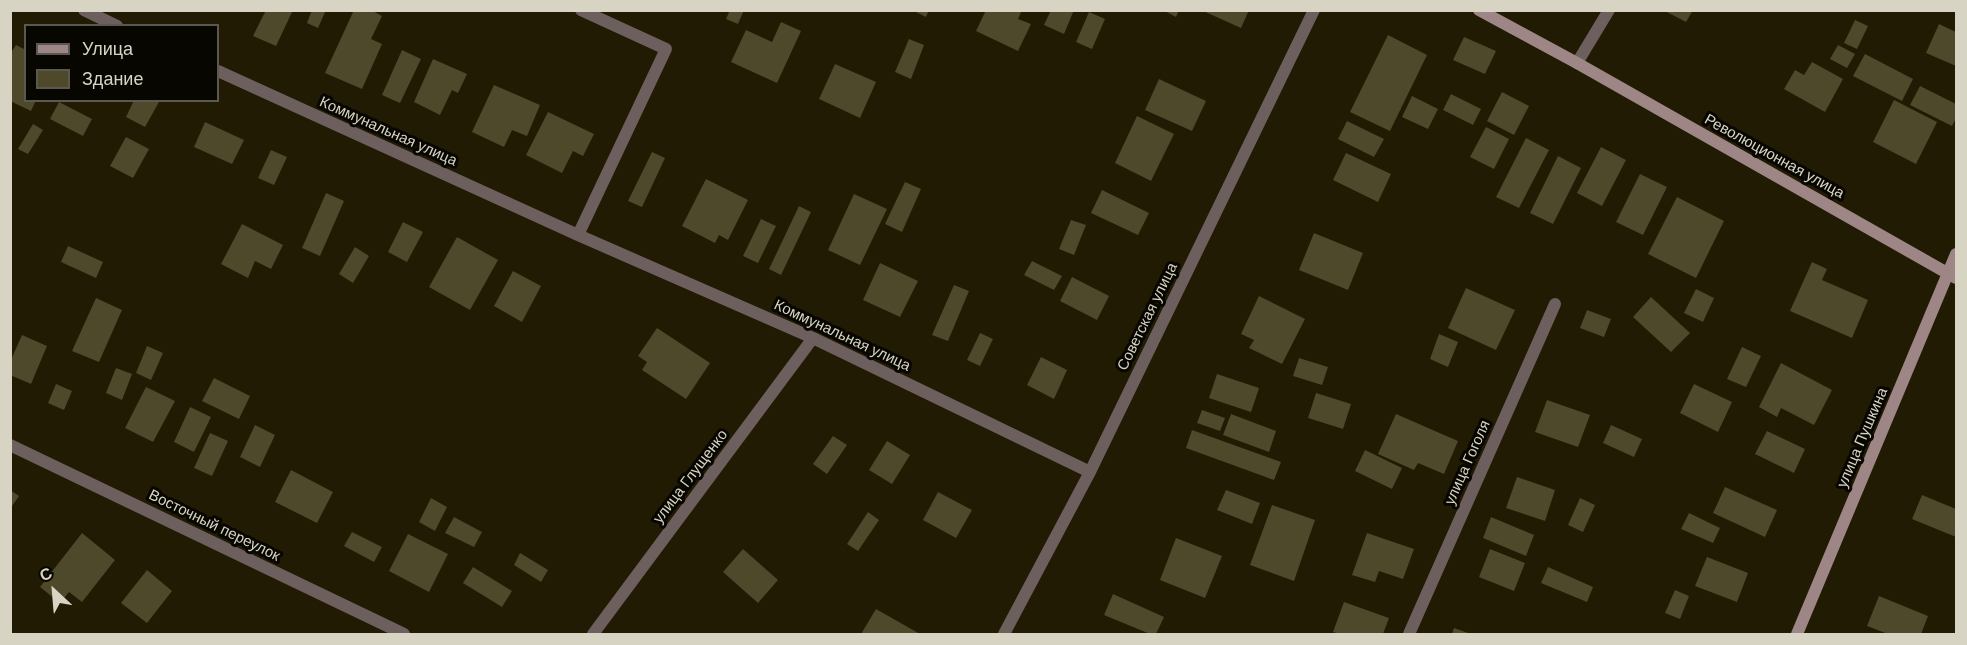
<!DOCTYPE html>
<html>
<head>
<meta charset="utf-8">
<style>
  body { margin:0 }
  #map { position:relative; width:1967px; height:645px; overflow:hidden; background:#201b02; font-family:"DM Sans",sans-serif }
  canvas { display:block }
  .frame { position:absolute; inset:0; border:12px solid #d7d4c4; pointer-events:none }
  .legend { position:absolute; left:24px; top:24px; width:195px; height:78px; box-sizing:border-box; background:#080601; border:2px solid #5b584f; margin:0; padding:8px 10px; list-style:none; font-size:18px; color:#d7d4c4 }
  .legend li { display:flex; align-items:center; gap:12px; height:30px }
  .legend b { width:30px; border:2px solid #5b584f }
  .north { position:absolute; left:24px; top:561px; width:60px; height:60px; -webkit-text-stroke:4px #080601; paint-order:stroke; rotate:334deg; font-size:16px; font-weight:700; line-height:24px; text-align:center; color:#d7d4c4 }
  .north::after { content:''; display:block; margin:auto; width:21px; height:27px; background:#d7d4c4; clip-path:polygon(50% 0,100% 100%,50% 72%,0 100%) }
</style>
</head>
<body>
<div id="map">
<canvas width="1967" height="645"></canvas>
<div class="frame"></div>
<ul class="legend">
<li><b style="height:8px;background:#9e8686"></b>Улица</li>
<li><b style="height:16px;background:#4e492a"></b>Здание</li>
</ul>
<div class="north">С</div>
</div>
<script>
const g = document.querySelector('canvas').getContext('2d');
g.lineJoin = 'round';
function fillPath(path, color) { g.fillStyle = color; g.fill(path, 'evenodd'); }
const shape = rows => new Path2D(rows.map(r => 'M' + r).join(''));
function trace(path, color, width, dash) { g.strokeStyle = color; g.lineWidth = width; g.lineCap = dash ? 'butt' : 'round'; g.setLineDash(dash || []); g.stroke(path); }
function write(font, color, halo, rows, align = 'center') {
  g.font = font + ' "DM Sans",sans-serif'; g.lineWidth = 6; g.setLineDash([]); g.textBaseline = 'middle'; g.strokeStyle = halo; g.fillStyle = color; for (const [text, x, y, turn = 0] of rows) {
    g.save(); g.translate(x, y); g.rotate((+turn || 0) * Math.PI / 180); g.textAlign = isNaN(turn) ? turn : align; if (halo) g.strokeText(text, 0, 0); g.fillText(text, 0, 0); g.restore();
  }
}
fillPath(shape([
  [266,10,293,10,276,46,253,36],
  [312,10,326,10,318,28,307,23],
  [354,10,371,10,382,16,371,39,382,44,362,89,325,73],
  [730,10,744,10,738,24,726,19],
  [912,10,929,10,926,17],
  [986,10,1022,10,1018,19,1031,24,1018,51,976,31],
  [1051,10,1074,10,1064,34,1044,25],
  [1163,10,1179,10,1176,17],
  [1201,10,1249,10,1241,28],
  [1663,10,1693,10,1686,22],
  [1089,12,1105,19,1092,49,1076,42],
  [1855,20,1868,26,1857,49,1844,43],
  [781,22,801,31,777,83,731,62,746,30,772,42],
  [1939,24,1956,32,1956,66,1926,53],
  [1388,35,1427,55,1390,131,1350,112],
  [1464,37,1496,51,1485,74,1453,60],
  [909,39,924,45,911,79,895,72],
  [16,45,26,50,26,100,36,100,31,111,10,101,10,54],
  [1838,45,1855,54,1847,68,1830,59],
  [402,50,421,59,400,103,382,95],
  [1865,54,1913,79,1902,101,1853,76],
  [433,59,467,74,458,93,452,90,440,115,414,102],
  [1812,62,1843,79,1825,112,1784,89,1795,70,1804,75],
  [835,64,876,82,860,118,819,99],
  [1159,79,1206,101,1192,131,1145,110],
  [494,85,540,105,527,136,512,130,504,147,472,132],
  [1920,86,1956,104,1956,118,1952,126,1910,105],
  [1502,92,1529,106,1514,135,1487,121],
  [1451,94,1481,109,1473,125,1443,110],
  [1412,96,1438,109,1428,129,1402,117],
  [134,100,155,100,159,102,145,127,126,117],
  [1894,100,1937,122,1916,164,1873,142],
  [59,102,92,119,83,136,50,119],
  [548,112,594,134,583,156,573,151,562,173,526,155],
  [1137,116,1174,134,1151,181,1115,163],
  [1347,121,1384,139,1374,157,1338,139],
  [205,122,244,140,232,164,194,147],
  [33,124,43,130,28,154,18,149],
  [1486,127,1509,139,1494,169,1470,157],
  [126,137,149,149,133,178,110,166],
  [1526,138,1549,150,1519,208,1496,197],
  [1601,147,1626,160,1602,206,1577,193],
  [271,150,287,157,274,185,258,178],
  [652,152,665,158,642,207,628,201],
  [1346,153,1391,174,1378,202,1333,180],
  [1558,156,1581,168,1553,224,1530,213],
  [1640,174,1667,187,1643,235,1616,222],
  [706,179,748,200,728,240,719,235,715,243,682,226],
  [905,182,921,189,902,232,885,224],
  [1102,190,1149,213,1138,235,1091,213],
  [326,193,344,201,320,256,302,248],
  [854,194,887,209,860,265,828,250],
  [1677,197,1724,221,1696,278,1648,254],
  [799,206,811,212,781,275,769,269],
  [761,219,776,226,758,263,743,256],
  [1071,220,1086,225,1074,255,1059,249],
  [403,222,423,232,407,262,388,252],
  [242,224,283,245,271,269,255,261,248,278,221,264],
  [1314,233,1363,253,1348,290,1299,270],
  [457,237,498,260,470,310,429,287],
  [68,246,103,262,96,278,61,262],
  [355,247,369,256,353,283,339,274],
  [1032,261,1062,276,1054,290,1024,275],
  [1812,262,1827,269,1822,280,1868,300,1852,338,1790,311],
  [880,263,918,281,900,317,863,300],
  [513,271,541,286,522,322,494,306],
  [1072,277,1109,296,1097,320,1060,301],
  [954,285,969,291,948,341,932,335],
  [1466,288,1515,310,1496,350,1448,328],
  [1696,289,1714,298,1703,322,1684,313],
  [1259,296,1305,319,1282,364,1249,348,1254,340,1241,334],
  [1651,297,1690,333,1671,352,1633,317],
  [96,298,122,310,99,362,72,351],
  [1587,310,1611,319,1604,337,1580,328],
  [657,328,710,363,686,399,642,370,647,362,638,356],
  [980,333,993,339,980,366,967,360],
  [1439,334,1458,342,1448,367,1430,359],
  [22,335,47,346,31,384,10,375,10,362],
  [147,346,163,353,151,380,136,373],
  [1742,347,1761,356,1746,387,1727,379],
  [1041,357,1067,370,1054,399,1027,385],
  [1299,358,1328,367,1322,385,1293,376],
  [1781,363,1832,390,1814,425,1781,408,1777,417,1759,407],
  [116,368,132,374,122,400,106,393],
  [1217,374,1259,388,1251,412,1209,398],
  [214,378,250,396,239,419,202,401],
  [56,384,72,391,64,410,48,403],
  [1694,384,1732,402,1718,432,1680,413],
  [146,387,175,401,153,442,125,428],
  [1316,393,1351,404,1343,429,1308,418],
  [1547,400,1590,415,1578,447,1535,432],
  [190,407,211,417,194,452,174,442],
  [1202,410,1225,418,1220,431,1197,423],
  [1231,414,1276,431,1269,452,1223,435],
  [1396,414,1458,441,1444,474,1418,463,1414,470,1378,454],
  [255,425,275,435,260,467,240,457],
  [1611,425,1642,439,1634,457,1603,443],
  [1192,430,1281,462,1274,480,1186,448],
  [1767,431,1805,449,1794,473,1755,454],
  [210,433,228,441,212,476,194,468],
  [833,436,847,445,827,474,813,464],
  [887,441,910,455,892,484,869,470],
  [1365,450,1402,468,1392,489,1355,471],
  [291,470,333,492,317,523,275,502],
  [1517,477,1555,490,1545,521,1506,508],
  [1725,487,1777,510,1765,537,1713,513],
  [10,490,19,496,10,509],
  [1226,490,1260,503,1252,524,1217,510],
  [938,492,972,510,956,538,923,520],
  [1922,495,1956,509,1956,537,1912,519],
  [431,498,447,507,435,531,419,522],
  [1580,498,1595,505,1583,532,1568,525],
  [1272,505,1315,520,1294,581,1250,565],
  [868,512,879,520,858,551,847,544],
  [1689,513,1720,528,1713,543,1681,529],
  [454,517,482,532,474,547,445,533],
  [1491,517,1534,535,1526,556,1483,538],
  [352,532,382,547,374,562,344,546],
  [82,533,115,560,82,602,69,592,60,603,40,587],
  [1367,533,1414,549,1403,579,1379,571,1375,582,1352,575],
  [408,534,448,554,429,592,389,571],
  [1176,538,1222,556,1205,598,1160,580],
  [743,549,778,580,758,603,723,572],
  [1490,549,1525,563,1514,591,1479,577],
  [520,553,548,570,541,582,514,565],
  [1707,557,1748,573,1737,602,1695,586],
  [473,567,512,591,502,607,463,583],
  [1548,567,1593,587,1587,602,1541,583],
  [147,570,172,591,147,623,121,603],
  [1675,590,1689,596,1680,619,1665,613],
  [1113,594,1164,617,1156,634,1150,634,1104,615],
  [1879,596,1928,616,1921,634,1888,634,1867,626],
  [1344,602,1389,618,1383,634,1340,634,1333,632],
  [876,609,920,634,861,634],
  [1454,628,1471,634,1452,634]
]), '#4e492a');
trace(shape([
  [84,10,117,26],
  [1577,63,1609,10],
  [218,71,578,235,813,338,1090,472],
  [578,235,666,49,581,10],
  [10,445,404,634],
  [593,634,813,338],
  [1004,634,1090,472,1314,10],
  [1409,634,1555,304]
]), '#6e5f5f', 12);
trace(shape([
  [1479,10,1577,63,1956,278],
  [1797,634,1956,254]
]), '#9e8686', 12);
write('15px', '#d7d4c4', '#080601', [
  ["Коммунальная улица",388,132,24],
  ["Революционная улица",1774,157,29],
  ["Советская улица",1148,317,-64],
  ["Коммунальная улица",842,336,25],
  ["улица Пушкина",1863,438,-67],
  ["улица Гоголя",1468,463,-66],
  ["улица Глущенко",691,477,-53],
  ["Восточный переулок",214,526,26]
]);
</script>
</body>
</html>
